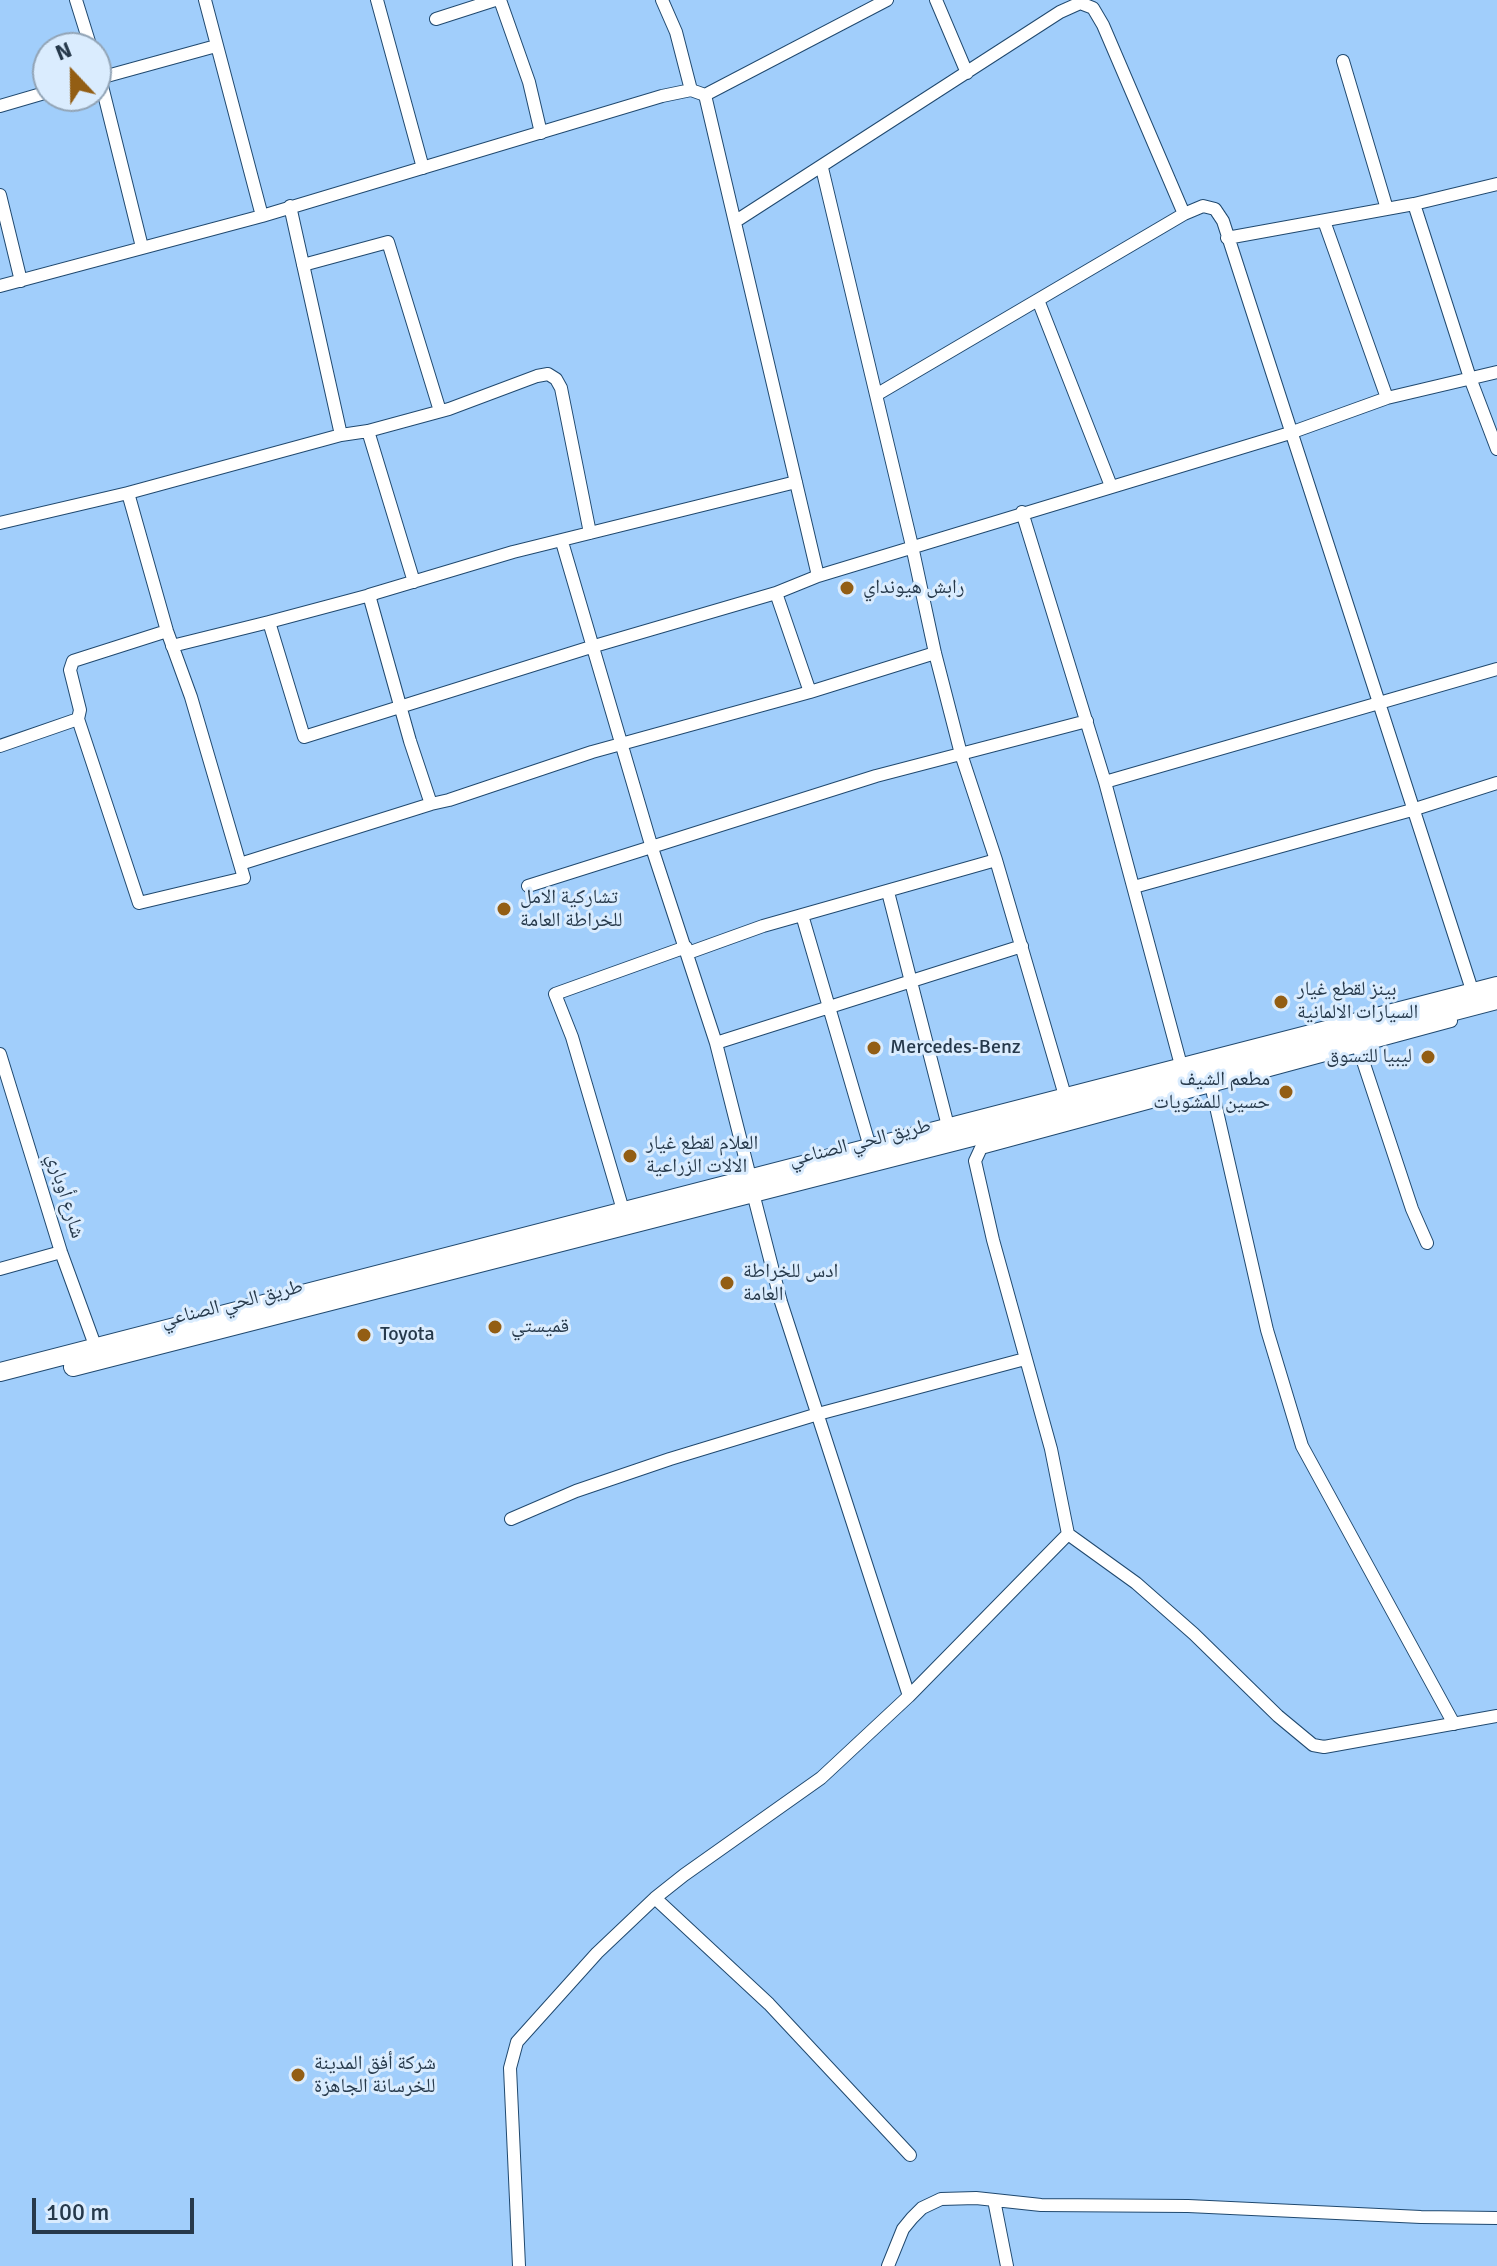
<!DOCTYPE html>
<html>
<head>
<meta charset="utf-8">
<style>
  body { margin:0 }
  #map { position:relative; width:1497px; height:2266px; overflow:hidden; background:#a1cefb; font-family:Signika,sans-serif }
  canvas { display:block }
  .north { position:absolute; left:32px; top:32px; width:80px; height:80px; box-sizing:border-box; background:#daecfe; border:2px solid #92a4b6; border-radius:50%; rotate:338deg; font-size:22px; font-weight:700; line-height:32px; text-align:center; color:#26394b }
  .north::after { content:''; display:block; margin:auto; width:28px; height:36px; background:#935e14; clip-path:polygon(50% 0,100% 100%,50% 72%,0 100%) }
  .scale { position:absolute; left:32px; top:2198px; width:162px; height:36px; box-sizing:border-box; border:4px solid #26394b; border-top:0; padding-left:10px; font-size:24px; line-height:28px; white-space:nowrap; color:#26394b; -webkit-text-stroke:6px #daecfe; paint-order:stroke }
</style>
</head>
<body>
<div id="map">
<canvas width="1497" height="2266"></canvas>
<div class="north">N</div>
<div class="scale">100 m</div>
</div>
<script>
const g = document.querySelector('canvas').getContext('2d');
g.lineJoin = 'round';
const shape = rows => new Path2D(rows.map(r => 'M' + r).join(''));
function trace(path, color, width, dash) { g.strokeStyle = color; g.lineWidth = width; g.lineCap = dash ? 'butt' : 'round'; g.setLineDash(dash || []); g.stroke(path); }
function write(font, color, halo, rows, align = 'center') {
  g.font = font + ' Signika,"Noto Naskh Arabic",sans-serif'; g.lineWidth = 6; g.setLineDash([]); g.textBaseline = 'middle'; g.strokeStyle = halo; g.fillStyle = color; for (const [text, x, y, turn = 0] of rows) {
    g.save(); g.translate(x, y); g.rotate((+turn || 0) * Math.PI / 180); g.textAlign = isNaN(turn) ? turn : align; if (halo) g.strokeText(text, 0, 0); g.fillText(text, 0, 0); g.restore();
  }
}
const minor = shape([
  [76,0,91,48],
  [205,0,262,216],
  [377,0,423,168],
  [500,0,529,82,541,133],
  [662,0,676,32,691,90],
  [936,0,967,73],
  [436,19,495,0],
  [1343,61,1387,209],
  [96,62,142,247],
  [96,79,216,46],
  [705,95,887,0],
  [0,106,48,92],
  [822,168,912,546,935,653,961,754,996,860,1066,1099],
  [0,195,21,281],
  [1414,204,1470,378,1497,449],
  [290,206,341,435],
  [736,221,1060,12,1080,3,1093,8,1103,25,1184,214],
  [1324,221,1387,398],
  [1227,238,1414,204,1497,184],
  [303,265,388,242,440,411],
  [0,286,262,216,662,96,691,90,705,95,818,576,776,593,591,647,304,737,269,622,172,646],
  [1038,300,1111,486],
  [876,395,1184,214,1203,206,1215,209,1223,221,1473,993],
  [368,431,414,582],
  [796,482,513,552,369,595,410,741,431,804,449,800,592,752,810,692],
  [1022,512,1105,782,1182,1069],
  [0,523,128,493,341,435,368,431,449,409,537,376,548,374,556,379,561,388,590,533],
  [562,542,652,848,716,1043,750,1177],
  [818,576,1290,433,1387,398,1497,372],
  [776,593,810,692,935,653],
  [269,622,374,594],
  [78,719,139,903,244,878,191,697,167,631,128,493],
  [0,746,78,719,80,710,70,670,73,661,167,631],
  [1105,782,1497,669],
  [240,864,431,804],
  [528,886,876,776,1087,721],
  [1134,887,1412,810,1497,783],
  [888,892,948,1126],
  [802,915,870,1147],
  [688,953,763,926,996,860],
  [716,1043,1022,946],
  [1358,1046,1412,1209,1427,1243],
  [0,1054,61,1252,96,1348],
  [1211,1085,1267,1330,1302,1446,1454,1724],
  [753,1193,781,1302,909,1696,1068,1534,1051,1449,993,1240,975,1161,981,1148,1451,1021],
  [623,1210,572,1037,555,994,686,947],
  [0,1269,61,1252],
  [511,1519,576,1491,670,1459,818,1414,1025,1359],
  [1068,1534,1136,1583,1194,1634,1278,1716,1313,1745,1324,1747,1497,1716],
  [655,1898,769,2004,910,2155],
  [994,2200,1007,2266],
  [519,2266,510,2068,517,2042,597,1953,655,1898,684,1875,821,1778,909,1696],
  [888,2266,903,2229,912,2218,922,2208,941,2199,976,2198,1041,2205,1188,2206,1421,2217,1497,2218]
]);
const highway = shape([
  [73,1367,972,1137,1497,1000],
  [0,1372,1497,986]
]);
trace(minor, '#20496f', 14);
trace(highway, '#20496f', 20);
trace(minor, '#fff', 12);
trace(highway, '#fff', 18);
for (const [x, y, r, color] of [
  [847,588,8,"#935e14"],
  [504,909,8,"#935e14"],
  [1281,1002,8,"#935e14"],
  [874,1048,8,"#935e14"],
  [1428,1057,8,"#935e14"],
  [1286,1092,8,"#935e14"],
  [630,1156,8,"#935e14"],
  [727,1283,8,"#935e14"],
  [495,1327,8,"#935e14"],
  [364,1335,8,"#935e14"],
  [298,2075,8,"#935e14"]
]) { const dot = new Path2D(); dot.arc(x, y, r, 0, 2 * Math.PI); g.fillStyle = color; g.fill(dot); trace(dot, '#daecfe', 3); }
write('20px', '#26394b', '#daecfe', [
  ["رابش هيونداي",863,588],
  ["تشاركية الامل",520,898],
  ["للخراطة العامة",520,921],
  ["بينز لقطع غيار",1297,990],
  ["السيارات الالمانية",1297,1013],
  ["Mercedes-Benz",890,1048],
  ["ليبيا للتسوق",1412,1057,"right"],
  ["مطعم الشيف",1270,1080,"right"],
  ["حسين للمشويات",1270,1103,"right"],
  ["العلام لقطع غيار",646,1144],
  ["الالات الزراعية",646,1167],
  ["ادس للخراطة",743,1272],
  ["العامة",743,1295],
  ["قميستي",511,1327],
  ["Toyota",380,1335],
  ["شركة أفق المدينة",314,2064],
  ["للخرسانة الجاهزة",314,2087]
], 'left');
write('20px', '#26394b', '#daecfe', [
  ["طريق الحي الصناعي",860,1143,-14],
  ["شارع أوباري",65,1196,73],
  ["طريق الحي الصناعي",232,1304,-14]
]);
</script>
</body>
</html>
